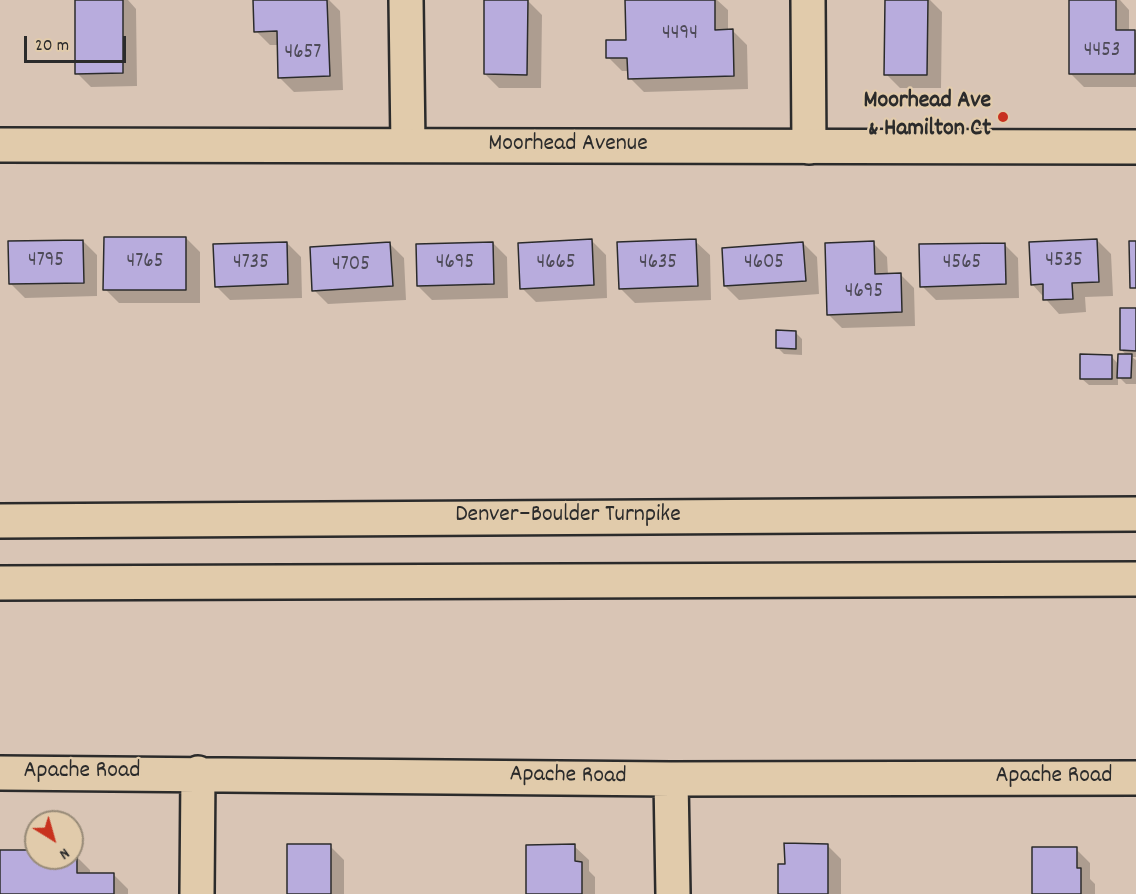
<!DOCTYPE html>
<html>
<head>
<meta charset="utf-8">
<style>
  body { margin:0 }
  #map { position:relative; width:1136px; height:894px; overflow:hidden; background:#d9c5b5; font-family:Dekko,sans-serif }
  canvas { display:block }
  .north { position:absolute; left:24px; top:810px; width:60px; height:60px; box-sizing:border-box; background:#e1cbab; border:2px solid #988b78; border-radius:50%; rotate:143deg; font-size:16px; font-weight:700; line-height:24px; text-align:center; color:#2b2b2b }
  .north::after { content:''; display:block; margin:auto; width:21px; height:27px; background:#c8321e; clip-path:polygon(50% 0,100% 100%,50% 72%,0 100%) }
  .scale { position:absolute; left:24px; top:36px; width:102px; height:27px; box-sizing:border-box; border:3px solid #2b2b2b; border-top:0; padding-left:8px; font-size:18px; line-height:21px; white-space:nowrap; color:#2b2b2b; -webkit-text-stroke:4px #e1cbab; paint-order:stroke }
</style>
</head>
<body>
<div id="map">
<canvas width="1136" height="894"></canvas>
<div class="north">N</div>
<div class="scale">20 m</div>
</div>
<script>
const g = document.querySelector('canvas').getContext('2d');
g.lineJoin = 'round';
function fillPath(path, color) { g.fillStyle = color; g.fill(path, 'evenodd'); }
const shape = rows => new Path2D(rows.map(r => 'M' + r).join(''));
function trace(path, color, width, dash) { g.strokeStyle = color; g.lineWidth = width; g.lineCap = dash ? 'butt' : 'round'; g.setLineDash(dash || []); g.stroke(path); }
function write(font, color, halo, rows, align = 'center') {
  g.font = font + ' Dekko,sans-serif'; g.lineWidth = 4.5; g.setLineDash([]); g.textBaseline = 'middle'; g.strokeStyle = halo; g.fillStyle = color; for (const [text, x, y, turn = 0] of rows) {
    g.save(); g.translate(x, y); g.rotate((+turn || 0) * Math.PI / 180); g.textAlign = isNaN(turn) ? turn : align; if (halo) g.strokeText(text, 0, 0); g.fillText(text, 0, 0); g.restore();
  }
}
fillPath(shape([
  [76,0,128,0,136,9,137,86,91,87,77,73],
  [255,0,329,0,340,11,343,90,294,92,280,78,279,45,270,45,256,31],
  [627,0,717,0,728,10,728,31,733,31,747,45,748,89,644,92,630,78,629,71,622,71,608,57,628,41],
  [886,0,930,0,942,12,941,88,900,88,886,74],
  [1071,0,1120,0,1129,10,1129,31,1136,33,1136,87,1084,87,1070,73],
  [528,1,542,15,541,88,499,88,485,74],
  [186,238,200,252,200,303,119,303,105,289],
  [1097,240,1111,254,1113,296,1085,297,1086,312,1059,314,1032,284],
  [83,241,97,255,97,296,25,298,11,284],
  [592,241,606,255,607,298,536,302,522,288],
  [695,241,710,255,711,300,635,303,621,289],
  [287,243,301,257,302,298,230,300,216,286],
  [493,243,507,257,508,298,432,300,418,286],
  [803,243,817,257,819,294,739,300,725,286],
  [873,243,887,257,888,275,900,274,914,288,915,326,842,328,828,314],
  [390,244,404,258,406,300,328,304,314,290],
  [1004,244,1018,258,1019,298,936,300,922,286],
  [1136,310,1136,357,1132,357,1136,360,1136,384,1126,384,1118,376,1118,385,1089,385,1082,379,1111,356,1119,365,1127,355,1121,350],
  [795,332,802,339,802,355,784,354,777,347],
  [827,845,841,859,841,894,780,894,786,865],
  [330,846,344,860,344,894,289,894],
  [574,846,589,860,589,871,595,877,595,894,527,894],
  [1076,849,1090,863,1090,879,1095,884,1095,894,1034,894],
  [0,852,36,852,36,858,76,856,90,870,90,874,114,875,128,889,128,894,0,894]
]), '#0003');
const building = shape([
  [75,0,123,0,123,73,75,74,75,0],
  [253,0,327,0,330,76,278,78,277,31,254,32,253,0],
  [484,0,528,0,527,75,484,74,484,0],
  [625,0,715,0,715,30,733,29,734,76,628,79,627,58,606,58,606,40,626,40,625,0],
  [885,0,928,0,927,75,884,75,885,0],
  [1069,0,1116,0,1116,30,1135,30,1135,74,1069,74,1069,0],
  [104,237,186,237,186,290,103,290,104,237],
  [592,239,594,285,520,289,518,243,592,239],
  [696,239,698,286,619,289,617,242,696,239],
  [1097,239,1099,282,1072,283,1073,299,1043,300,1043,284,1031,285,1029,242,1097,239],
  [83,240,84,283,9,284,8,241,83,240],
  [874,241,875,274,901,273,902,312,827,315,825,243,874,241],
  [1129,241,1136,241,1136,288,1130,288,1129,241],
  [287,242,288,284,215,287,213,244,287,242],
  [390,242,393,286,312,291,310,247,390,242],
  [493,242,494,284,417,286,416,244,493,242],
  [803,242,806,281,724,286,722,248,803,242],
  [1005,243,1006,284,920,287,919,244,1005,243],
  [1120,308,1136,308,1136,351,1120,350,1120,308],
  [776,330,796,331,796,349,776,348,776,330],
  [1080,354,1112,355,1112,379,1080,379,1080,354],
  [1118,354,1132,354,1131,378,1117,378,1118,354],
  [784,843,828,844,828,894,778,894,778,864,785,864,784,843],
  [287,844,331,844,331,894,287,894,287,844],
  [575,844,575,861,582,862,582,894,526,894,526,845,575,844],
  [1032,847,1077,847,1077,868,1081,868,1081,894,1032,894,1032,847],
  [0,850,36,850,36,858,72,858,72,855,77,855,77,873,114,873,114,894,0,894,0,850]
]);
fillPath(building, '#b8acdd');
trace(building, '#2b2b2b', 1.5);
const street = shape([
  [406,0,408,145],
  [808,0,809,147],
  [0,773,671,779,1136,778],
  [671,779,673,894],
  [197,894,198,773]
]);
const secondary = shape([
  [0,145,1136,147]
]);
const highway = shape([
  [0,521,1136,514],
  [0,583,1136,579]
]);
trace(street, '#2b2b2b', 38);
trace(secondary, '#2b2b2b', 38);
trace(highway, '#2b2b2b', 38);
trace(street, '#e1cbab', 33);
trace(secondary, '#e1cbab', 33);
trace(highway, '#e1cbab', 33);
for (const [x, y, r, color] of [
  [1003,117,6,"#c8321e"]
]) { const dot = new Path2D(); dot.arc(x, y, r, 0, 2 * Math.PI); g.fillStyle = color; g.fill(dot); trace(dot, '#e1cbab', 2); }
write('21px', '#4e4b58', null, [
  ["4494",680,35],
  ["4453",1102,52],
  ["4657",303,54],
  ["4795",46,262],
  ["4535",1064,262],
  ["4765",145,263],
  ["4735",251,264],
  ["4695",455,264],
  ["4665",556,264],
  ["4635",658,264],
  ["4605",764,264],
  ["4565",962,264],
  ["4705",351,266],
  ["4695",864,293]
]);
write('bold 24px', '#2b2b2b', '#e1cbab', [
  ["Moorhead Ave",991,103],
  ["& Hamilton Ct",991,131]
], 'right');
write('24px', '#2b2b2b', '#e1cbab', [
  ["Moorhead Avenue",568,146],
  ["Denver–Boulder Turnpike",568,517],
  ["Apache Road",82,773],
  ["Apache Road",568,777,1],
  ["Apache Road",1054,778]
]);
</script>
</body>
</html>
